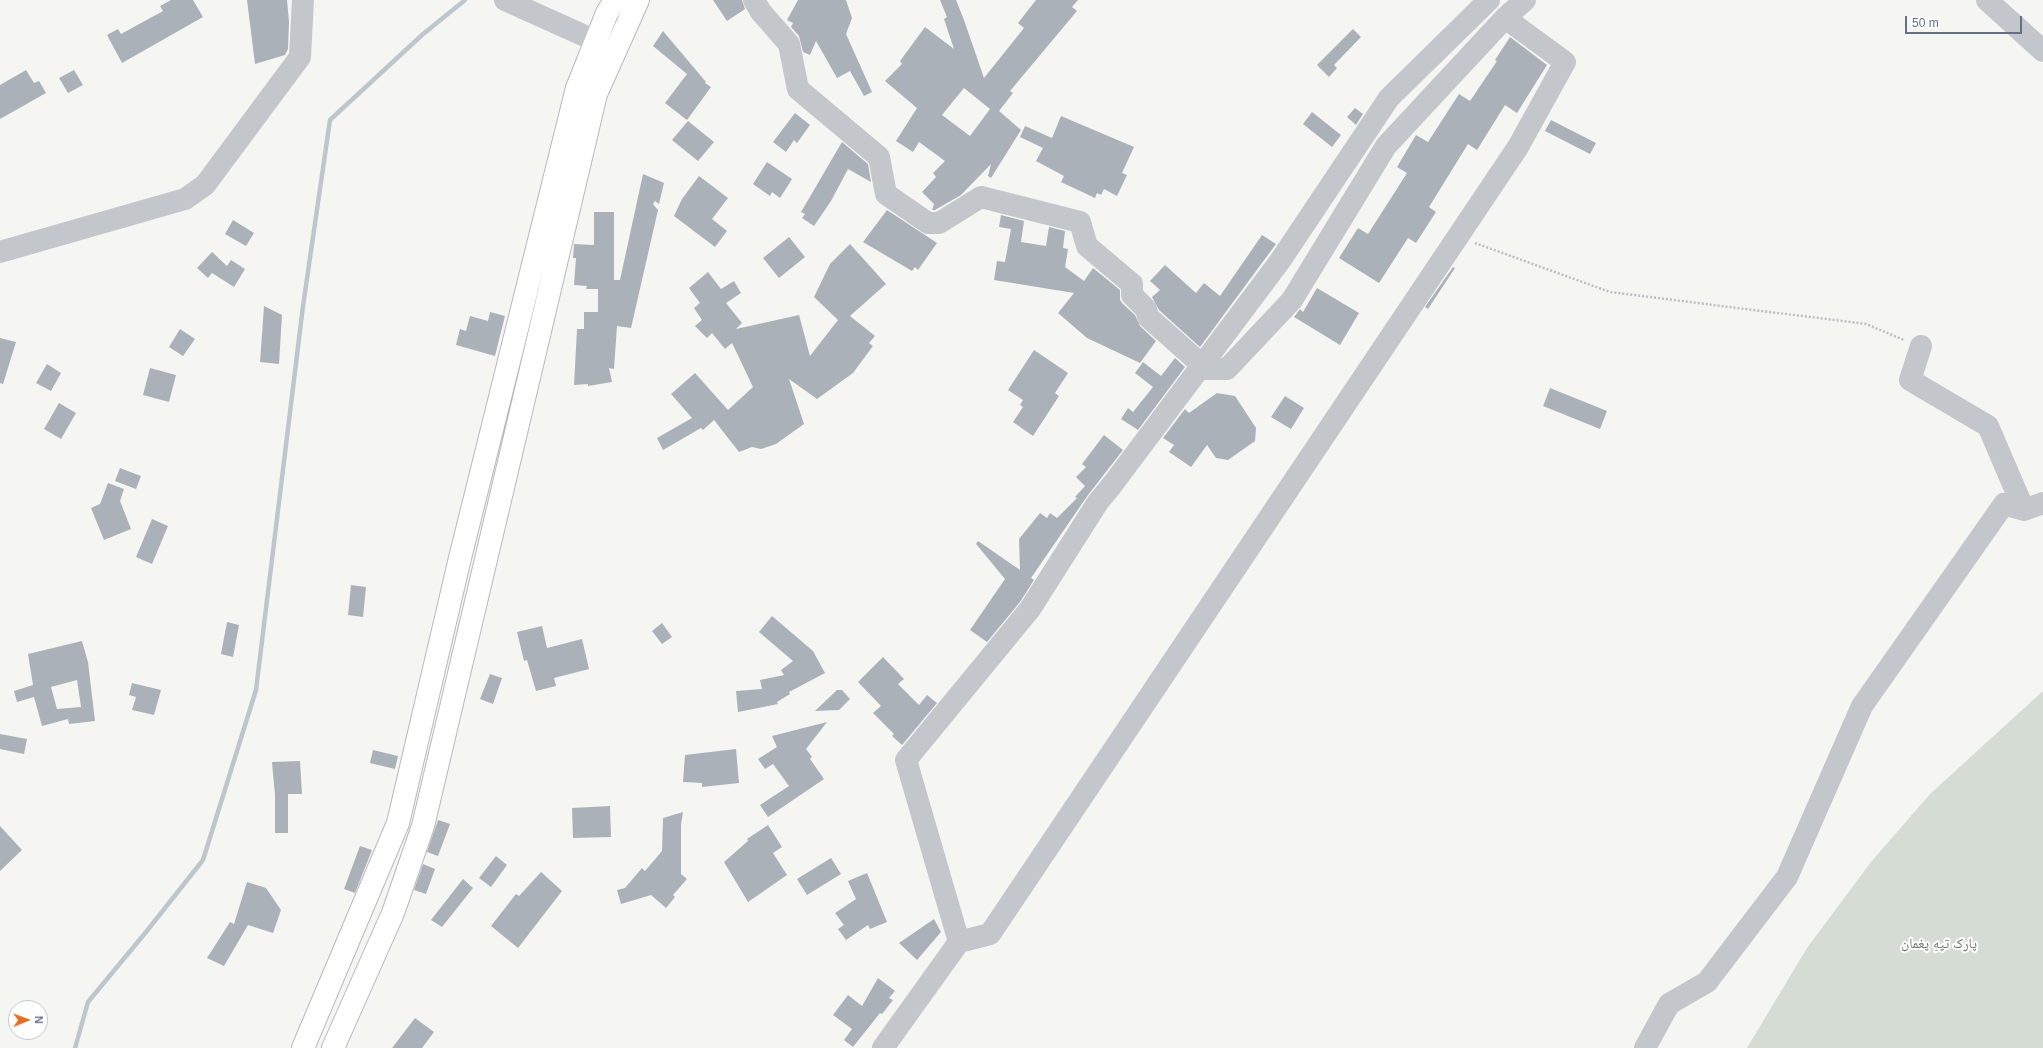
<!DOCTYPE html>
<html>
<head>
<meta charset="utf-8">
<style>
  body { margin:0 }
  #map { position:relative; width:2043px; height:1048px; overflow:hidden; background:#f5f6f2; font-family:Arial,sans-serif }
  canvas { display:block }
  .north { position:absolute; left:8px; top:1000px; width:40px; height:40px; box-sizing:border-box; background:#fff; border:1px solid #c1c6cd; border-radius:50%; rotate:89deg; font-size:11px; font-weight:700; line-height:16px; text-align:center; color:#647083 }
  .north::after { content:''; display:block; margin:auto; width:14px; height:18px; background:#e47123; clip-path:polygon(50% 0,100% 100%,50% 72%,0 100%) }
  .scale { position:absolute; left:1905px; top:16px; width:117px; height:18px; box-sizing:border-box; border:2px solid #647083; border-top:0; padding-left:5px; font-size:12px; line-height:14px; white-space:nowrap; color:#647083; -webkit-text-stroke:3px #fff; paint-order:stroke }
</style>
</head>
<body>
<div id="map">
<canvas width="2043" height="1048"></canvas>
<div class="north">N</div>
<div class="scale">50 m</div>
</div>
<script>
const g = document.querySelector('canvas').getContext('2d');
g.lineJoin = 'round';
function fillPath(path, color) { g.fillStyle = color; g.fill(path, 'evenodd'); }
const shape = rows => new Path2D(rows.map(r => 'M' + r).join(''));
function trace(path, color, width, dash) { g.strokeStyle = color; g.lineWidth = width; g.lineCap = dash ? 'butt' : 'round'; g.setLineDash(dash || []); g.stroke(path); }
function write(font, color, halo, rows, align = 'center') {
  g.font = font + ' Arial,"Noto Naskh Arabic",sans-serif'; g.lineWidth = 4; g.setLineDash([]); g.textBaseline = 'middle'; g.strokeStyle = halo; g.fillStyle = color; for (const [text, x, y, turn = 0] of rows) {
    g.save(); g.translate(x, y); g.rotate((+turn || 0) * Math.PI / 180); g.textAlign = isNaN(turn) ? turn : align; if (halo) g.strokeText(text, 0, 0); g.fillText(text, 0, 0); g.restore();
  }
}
fillPath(shape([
  [2043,691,2043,1048,1747,1048,1807,948,1871,862,1930,794]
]), '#d5dcd3');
trace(shape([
  [75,1048,88,1002,146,932,203,860,256,690,303,306,330,120,422,35,465,0]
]), '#bec6cd', 4.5);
fillPath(shape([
  [171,0,193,0,203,17,122,63,107,35,118,29,121,34,163,11,160,6],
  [247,0,287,0,289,22,288,49,285,55,255,64],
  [713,0,742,0,745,9,727,21],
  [798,0,846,0,852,18,846,34,872,92,864,96,850,71,837,78,816,41,810,55,803,52,799,36,791,27,793,23,787,20],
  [940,0,956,0,964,20,984,78,1024,28,1018,23,1036,0,1078,0,1072,7,1077,11,1010,91,1013,93,999,111,1021,130,991,178,988,176,991,164,961,195,935,210,932,210,934,204,922,192,936,177,933,173,945,161,919,142,913,152,896,141,917,108,885,81,902,64,900,61,925,27,954,49,944,19,947,17],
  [964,88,990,109,970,136,942,115],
  [1353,29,1361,37,1334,65,1337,68,1329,77,1317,65],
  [663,31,706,82,705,83,711,87,687,120,665,103,687,74,653,46],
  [1510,37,1547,65,1517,113,1505,105,1477,150,1468,144,1429,207,1436,212,1416,243,1408,238,1379,283,1339,258,1358,228,1368,234,1407,173,1397,167,1416,135,1428,142,1459,94,1470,101,1497,61,1495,60],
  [26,70,34,83,39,81,46,93,0,119,0,85],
  [74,70,83,85,68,93,59,78],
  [1355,108,1363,114,1356,125,1347,117],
  [1312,112,1341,135,1332,147,1303,124],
  [795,113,810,125,797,143,794,140,786,152,773,142],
  [1061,116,1134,147,1122,173,1127,175,1117,196,1104,189,1101,195,1097,193,1095,198,1061,182,1064,176,1036,161,1043,148,1020,137,1025,126,1052,138],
  [1551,120,1596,143,1590,154,1545,131],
  [688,121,714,142,698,161,672,140],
  [842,142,868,164,871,182,848,169,831,201,814,226,802,218,805,214,801,212],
  [767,162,792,179,780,198,772,192,770,196,753,184],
  [643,174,664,183,659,204,655,201,653,204,658,210,631,328,617,326,614,369,609,368,612,382,588,386,588,384,574,385,577,329,584,329,584,312,598,312,598,289,586,289,587,286,574,285,576,258,573,258,574,244,594,245,594,212,614,212,614,280,620,280],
  [699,176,728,198,712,219,727,231,715,247,674,216,682,199],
  [887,210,937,243,918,270,915,267,912,271,863,242],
  [1001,215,1024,221,1021,242,1046,246,1049,227,1065,231,1063,248,1068,249,1065,267,1084,281,1093,268,1120,290,1120,300,1123,304,1135,315,1140,326,1156,341,1140,363,1087,338,1058,313,1074,293,994,280,997,261,1005,262,1011,229,999,227],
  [233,220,254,233,246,246,225,234],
  [1262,235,1276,244,1200,347,1159,310,1152,297,1160,290,1150,281,1165,265,1196,293,1204,283,1220,296],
  [789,237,805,257,779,278,763,258],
  [850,244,886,284,850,316,875,336,869,343,873,346,853,373,817,399,789,379,804,424,776,444,761,449,752,447,739,452,714,420,703,430,701,428,663,450,657,438,692,418,671,394,695,373,728,410,753,387,732,343,725,349,712,333,707,338,695,326,702,320,694,308,700,303,689,288,708,272,721,289,734,281,741,293,726,303,742,323,736,329,799,315,810,356,838,320,814,297,830,264],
  [212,252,227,266,231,260,245,269,234,287,212,273,208,278,197,268],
  [1453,267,1455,268,1428,309,1425,307],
  [1317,288,1359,313,1340,345,1294,317,1300,309,1303,312],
  [264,306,282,315,279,364,260,362],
  [490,312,505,316,495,356,456,345,460,329,466,331,470,316,488,321],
  [180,329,195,339,183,356,169,347],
  [0,338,16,342,3,384,0,383],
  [1034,350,1068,373,1055,393,1059,396,1033,436,1013,422,1023,407,1020,405,1023,400,1008,390],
  [1175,358,1185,367,1138,430,1121,419,1128,408,1133,412,1153,387,1135,373,1143,362,1161,376],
  [47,364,61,373,51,391,36,383],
  [150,368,176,375,169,402,143,395],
  [1550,388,1607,411,1600,429,1543,406],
  [1217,393,1235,396,1256,428,1255,441,1228,460,1216,458,1207,445,1191,467,1169,452,1174,445,1163,438,1185,409,1189,413],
  [1285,396,1304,408,1291,429,1271,417],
  [59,403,76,413,61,439,44,429],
  [1104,435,1123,450,1088,495,1031,578,1034,580,1020,602,987,642,970,630,1005,579,976,544,978,541,1020,570,1019,539,1040,513,1047,518,1050,513,1057,518,1077,498,1075,497,1085,486,1076,477,1086,467,1082,464],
  [120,468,141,476,136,489,115,481],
  [108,483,124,489,120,501,131,529,104,540,91,508,100,504],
  [152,519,168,526,152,564,136,557],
  [351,585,366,587,363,617,348,615],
  [772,616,813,651,825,673,789,692,790,694,777,702,778,704,738,712,736,691,762,689,760,680,784,675,781,670,793,661,759,632],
  [227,622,239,625,233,657,221,654],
  [662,623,672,637,662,644,652,631],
  [542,626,547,648,582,639,589,669,554,678,556,686,536,691,527,660,524,661,517,632],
  [82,641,88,662,95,721,69,724,68,719,42,726,34,697,17,702,14,691,33,685,28,654],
  [77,680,81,707,57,709,51,687],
  [883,657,904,679,898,684,919,705,927,695,937,703,902,745,892,736,894,734,873,713,881,706,858,682],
  [490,674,502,678,493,704,480,699],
  [132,683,161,690,154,715,132,710,136,697,129,695],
  [837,690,842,690,850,699,839,710,815,711],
  [827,722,806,749,812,757,810,759,824,779,768,817,760,805,789,786,773,764,765,769,758,759,777,747,772,736],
  [0,734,27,739,24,754,0,749],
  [736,749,739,783,702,787,702,783,683,782,685,755],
  [373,750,398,756,395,769,370,763],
  [300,761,302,794,288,794,288,833,275,833,275,795,272,762],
  [610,806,611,837,573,838,572,808],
  [683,812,681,825,681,874,687,879,673,895,675,897,666,908,651,895,621,904,617,890,625,888,642,868,645,871,662,851,663,818],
  [438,820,450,824,438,856,427,852],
  [768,825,782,847,773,853,787,875,748,902,724,862,748,841,747,839],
  [0,826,22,850,0,871],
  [360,846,372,850,355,893,344,889],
  [496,856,507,865,491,887,479,878],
  [831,858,841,874,807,895,797,879],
  [423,864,435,869,426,894,414,890],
  [541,872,562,891,518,948,491,926,516,894,519,896],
  [867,873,887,922,870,929,868,925,846,940,838,929,844,925,835,913,856,899,848,881],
  [463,879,473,888,442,927,431,920],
  [247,882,266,888,281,910,273,933,248,925,224,966,207,958,230,922,234,924],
  [934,919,941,932,917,960,899,943],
  [878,978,895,991,889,998,893,1000,882,1014,880,1013,853,1047,844,1040,852,1029,833,1015,848,995,862,1006],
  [415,1018,434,1032,422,1048,392,1048]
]), '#abb1b8');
const major = shape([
  [303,1048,398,823,460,558,577,88,607,13,615,0],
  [333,1048,393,913,423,826,596,94,638,0]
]);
trace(major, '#b6b9be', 24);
trace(shape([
  [1475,243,1610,292,1866,324,1904,340]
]), '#bdbec1', 2.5, [2, 2]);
trace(shape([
  [505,0,596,41],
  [754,0,761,12,789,44,798,89,879,157,886,194,928,223,939,223,981,197,1080,222,1087,246,1132,284,1132,295,1146,309,1148,317,1202,365],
  [1987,0,2043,51],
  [0,252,185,199,205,185,300,57,303,0],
  [1921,346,1910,380,1988,426,2024,510],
  [1199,369,1227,369,1292,300,1386,146,1505,18,1525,0],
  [959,942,990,934,1518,147,1565,62,1505,18],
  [883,1048,959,942,906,760,1030,609,1098,502,1112,485,1280,261,1389,98,1489,0],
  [1645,1048,1669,1004,1707,982,1787,877,1862,706,2004,504,2024,510,2043,503]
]), '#c3c6ca', 22);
trace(major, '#fff', 22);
write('14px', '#647a63', '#fff', [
  ["پارک تپهِ پغمان",1939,944]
]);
</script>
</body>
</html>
